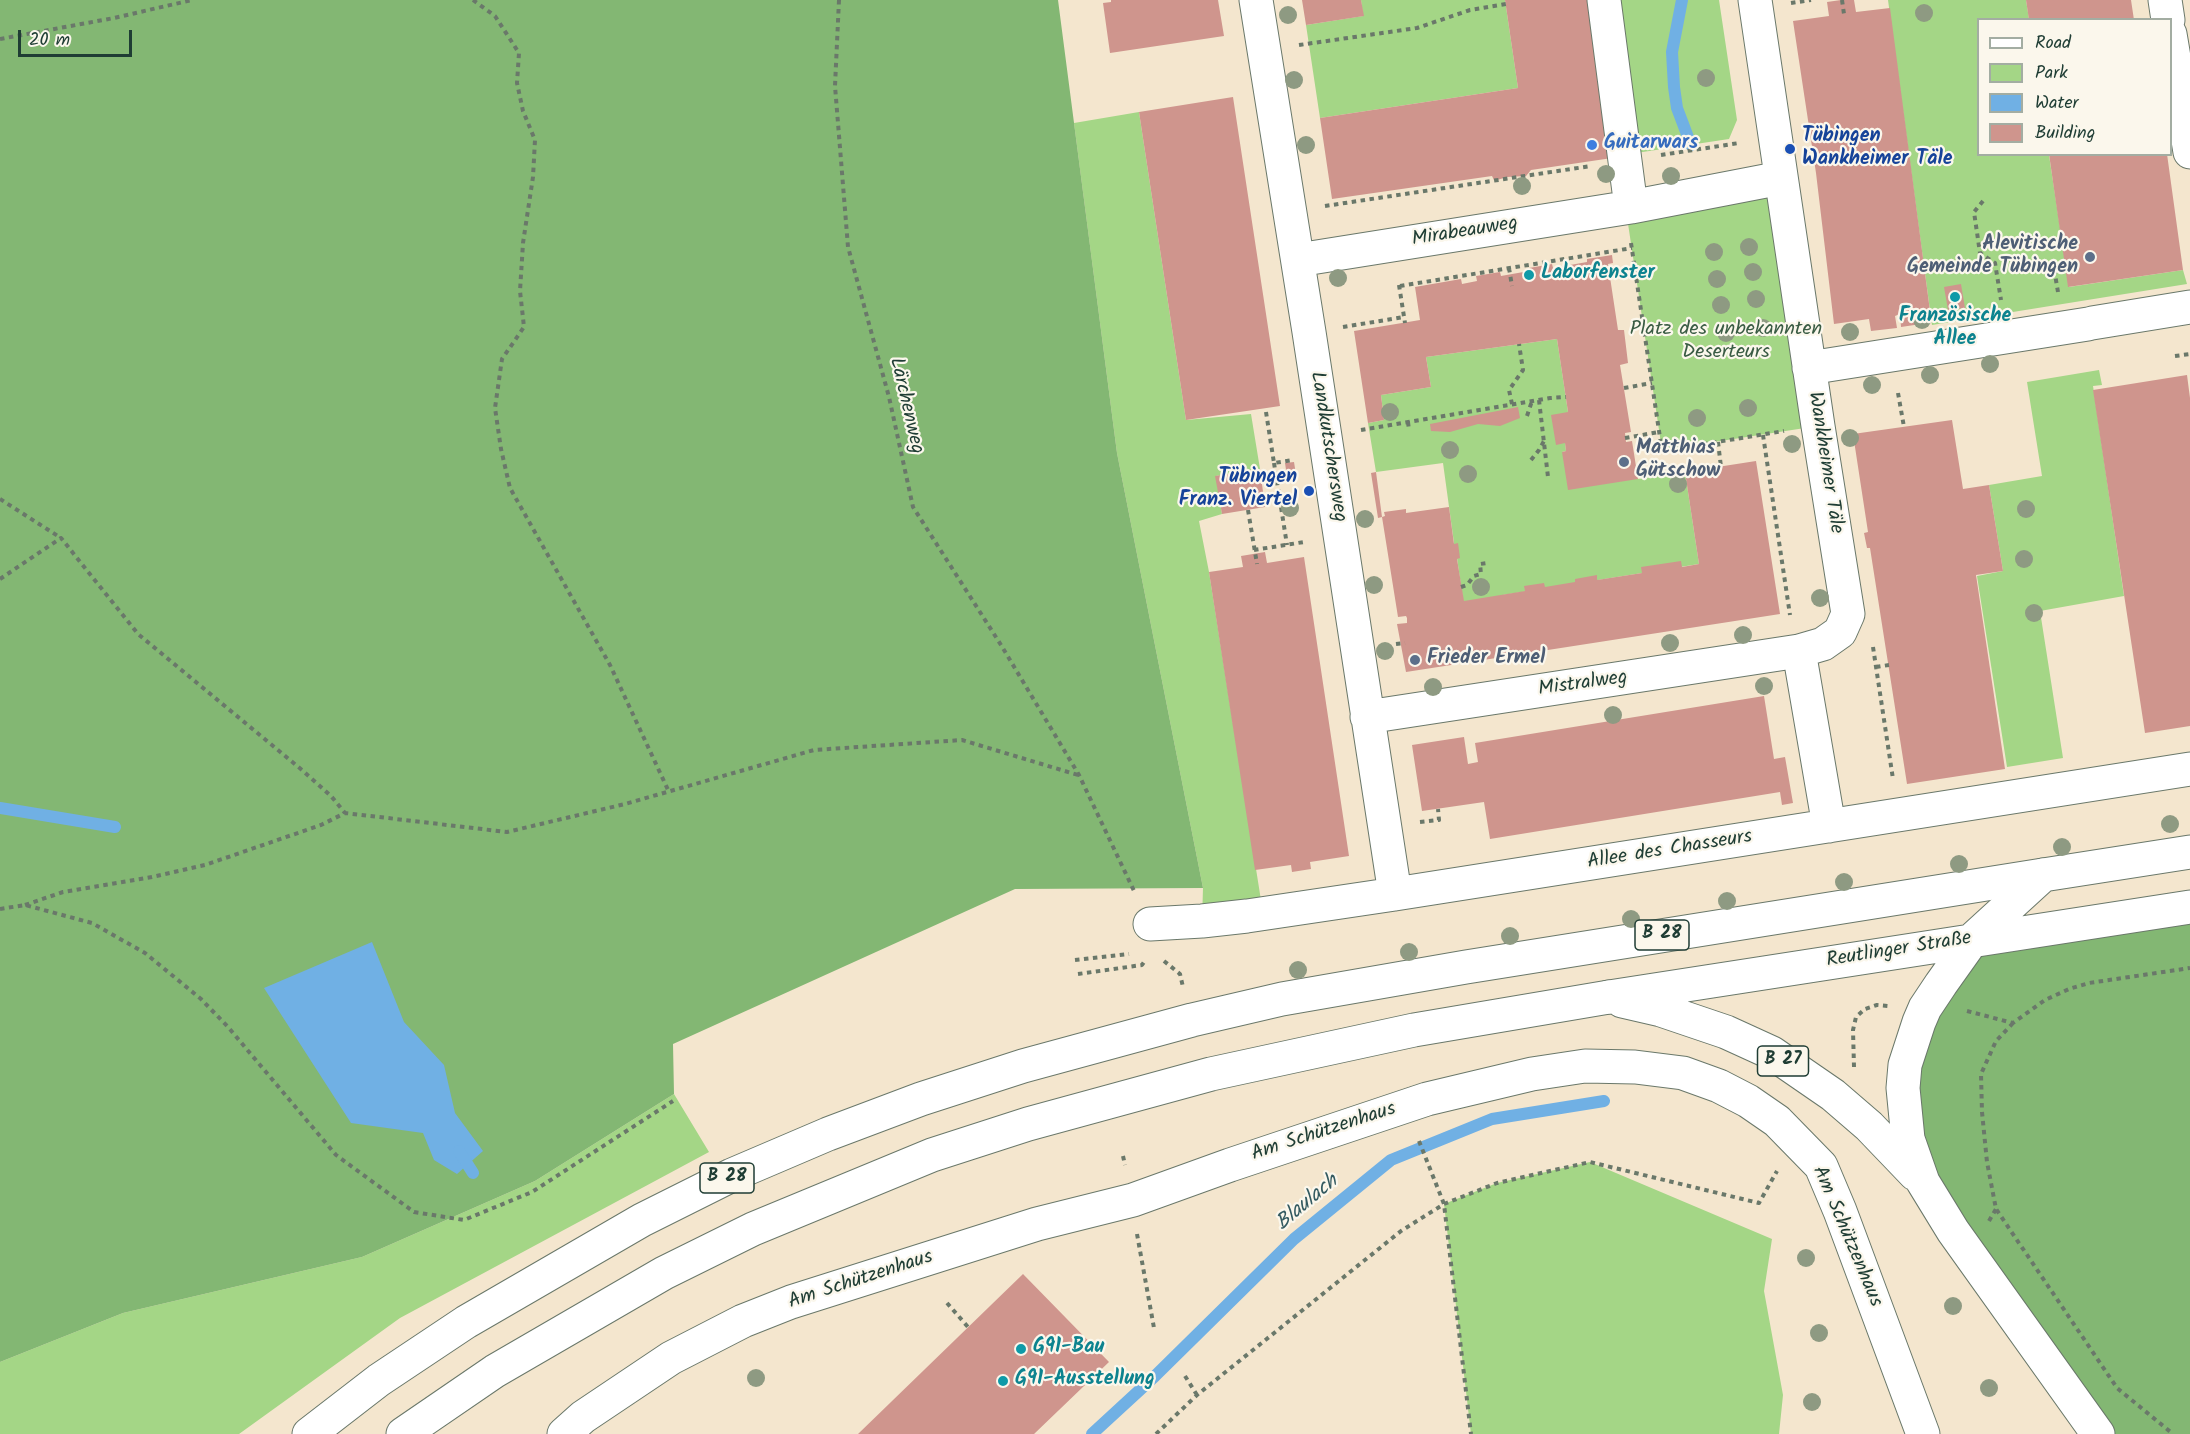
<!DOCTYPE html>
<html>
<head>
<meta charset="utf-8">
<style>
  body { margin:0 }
  #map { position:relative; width:2190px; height:1434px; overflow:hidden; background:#f4e6ce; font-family:Kalam,sans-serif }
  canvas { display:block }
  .legend { position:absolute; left:1977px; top:18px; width:195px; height:138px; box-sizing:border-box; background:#fbf7ec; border:2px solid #a3ada2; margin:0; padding:8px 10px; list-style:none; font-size:18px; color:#1f3d34 }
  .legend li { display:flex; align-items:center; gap:12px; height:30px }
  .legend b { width:30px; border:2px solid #a3ada2 }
  .scale { position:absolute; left:18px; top:30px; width:114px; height:27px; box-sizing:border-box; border:3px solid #1f3d34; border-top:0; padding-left:8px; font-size:18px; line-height:21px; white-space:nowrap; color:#1f3d34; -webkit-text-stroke:4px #fbf7ec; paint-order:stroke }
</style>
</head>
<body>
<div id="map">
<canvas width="2190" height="1434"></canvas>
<ul class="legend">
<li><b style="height:8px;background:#fff"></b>Road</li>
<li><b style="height:16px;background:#a4d686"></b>Park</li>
<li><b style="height:16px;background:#70b0e4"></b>Water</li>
<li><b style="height:16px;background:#cf958d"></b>Building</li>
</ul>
<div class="scale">20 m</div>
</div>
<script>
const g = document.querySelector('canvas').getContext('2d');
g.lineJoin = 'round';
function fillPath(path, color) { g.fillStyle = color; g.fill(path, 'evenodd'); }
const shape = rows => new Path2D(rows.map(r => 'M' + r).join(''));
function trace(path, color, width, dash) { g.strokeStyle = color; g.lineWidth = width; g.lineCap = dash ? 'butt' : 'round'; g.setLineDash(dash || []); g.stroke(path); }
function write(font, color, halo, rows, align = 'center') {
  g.font = font + ' Kalam,sans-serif'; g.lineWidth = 4.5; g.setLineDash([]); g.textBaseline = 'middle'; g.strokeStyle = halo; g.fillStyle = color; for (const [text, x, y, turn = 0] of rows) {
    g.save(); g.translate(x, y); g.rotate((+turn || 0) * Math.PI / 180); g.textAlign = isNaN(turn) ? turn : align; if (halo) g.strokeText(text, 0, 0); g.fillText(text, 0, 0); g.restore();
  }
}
fillPath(shape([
  [1361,0,1505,0,1518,88,1320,118,1306,25,1363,16],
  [1613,0,1719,0,1737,120,1729,139,1636,153],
  [1888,0,2026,0,2029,19,1978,20,1978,154,2049,155,2069,287,2183,270,2187,284,1932,325],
  [1139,112,1186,420,1251,414,1260,469,1216,476,1222,514,1199,521,1209,572,1263,913,1202,921,1203,888,1117,453,1074,123],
  [1781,178,1818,426,1662,450,1627,217],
  [1557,339,1568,412,1561,443,1565,443,1566,451,1562,452,1638,479,1685,472,1699,564,1503,595,1464,606,1457,558,1452,544,1454,543,1443,463,1376,472,1368,423,1384,420,1381,395,1431,387,1426,357],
  [2099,370,2102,385,2093,386,2124,596,2040,611,2063,758,2007,767,1977,576,2003,571,1989,485,2042,476,2027,382],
  [674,1094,709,1152,400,1318,239,1434,0,1434,0,1362,123,1313,362,1257,535,1181],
  [1590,1162,1772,1239,1764,1291,1783,1395,1779,1434,1471,1434,1444,1204,1497,1183]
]), '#a4d686');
fillPath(shape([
  [0,0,1058,0,1117,453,1203,888,1015,889,673,1044,674,1094,535,1181,362,1257,123,1313,0,1362],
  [2190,907,2190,1434,2098,1434,1965,1247,1903,1088,1973,939]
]), '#83b773');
fillPath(shape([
  [372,942,404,1022,444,1065,455,1113,483,1151,457,1174,434,1160,423,1133,351,1123,264,988]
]), '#70b0e4');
trace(shape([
  [1682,0,1672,52,1674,87,1677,108,1691,145],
  [0,808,115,827],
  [459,1151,473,1173],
  [1092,1434,1155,1376,1294,1239,1391,1160,1492,1119,1604,1101]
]), '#70b0e4', 12);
fillPath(shape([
  [1111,0,1218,0,1224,36,1110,53,1103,3,1111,2],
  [1302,0,1361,0,1364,16,1306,25],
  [1505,0,1589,0,1612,158,1531,170,1526,176,1507,177,1497,180,1494,180,1492,176,1332,199,1320,118,1518,88],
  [1841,0,1854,0,1856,12,1890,8,1930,311,1919,312,1921,324,1901,327,1900,314,1895,316,1897,328,1871,331,1869,319,1834,324,1816,173,1793,21,1829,16,1827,2],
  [2026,0,2131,0,2134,20,2029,20],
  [1233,97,1280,406,1186,420,1139,112],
  [2049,154,2167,154,2183,270,2068,287],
  [1612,255,1613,263,1608,264,1618,330,1624,330,1628,363,1620,365,1631,432,1625,433,1626,442,1632,441,1638,479,1568,490,1562,452,1566,451,1565,443,1556,445,1551,415,1568,412,1557,339,1426,357,1431,387,1381,395,1384,420,1368,423,1354,331,1420,320,1415,287,1461,279,1462,284,1477,281,1476,276,1500,272,1501,276,1529,271,1529,268,1552,264,1553,268,1587,262,1587,259],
  [1961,284,1965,308,1948,310,1944,287],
  [2187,375,2190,398,2190,726,2145,733,2093,390],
  [1518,407,1520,418,1500,426,1478,424,1450,432,1431,431,1430,424],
  [1952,420,1963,489,1989,485,2003,571,1976,575,2005,769,1907,784,1870,548,1867,548,1864,533,1868,532,1853,434],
  [1756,461,1780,614,1406,672,1397,624,1407,623,1407,618,1406,616,1398,617,1382,517,1385,516,1384,512,1406,509,1406,513,1449,507,1454,544,1458,543,1460,558,1457,559,1464,601,1525,591,1524,586,1544,583,1545,587,1575,582,1575,579,1597,575,1597,580,1642,573,1641,567,1681,561,1682,567,1699,564,1685,472],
  [1294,462,1297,481,1288,483,1285,463],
  [1260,469,1265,507,1222,514,1215,476],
  [1376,472,1382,517,1378,518,1371,473],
  [1265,552,1267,563,1304,557,1349,856,1310,862,1311,869,1292,872,1291,865,1255,870,1209,572,1243,567,1241,556],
  [1764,696,1774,759,1785,757,1793,803,1782,805,1780,792,1490,839,1484,802,1422,811,1412,745,1464,737,1468,764,1478,762,1475,743],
  [1023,1274,1109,1362,1034,1434,858,1434]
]), '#cf958d');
const minor = shape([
  [1256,0,1309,332,1395,894],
  [1604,0,1631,207],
  [2165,0,2168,20],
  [2170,34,2190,152],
  [1298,260,1631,207,1781,178],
  [2092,323,2190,307],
  [1809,368,2088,324],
  [1799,651,1829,826],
  [1367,717,1799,651,1823,644,1840,632,1848,614,1818,426,1755,0],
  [1150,924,1202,921,1247,916,1395,894,2190,769],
  [564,1434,583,1417,671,1358,743,1321,791,1302,1037,1224,1133,1200,1230,1165,1427,1099,1532,1074,1585,1066,1635,1067,1683,1073,1719,1086,1748,1101,1777,1121,1821,1166,1840,1211,1923,1434]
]);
const major = shape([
  [1609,997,2190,907],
  [1622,1001,1661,1010,1726,1032,1772,1053,1833,1095,1869,1126,1915,1174],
  [2098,1434,1953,1231,1923,1182,1908,1139,1903,1088,1905,1065,1919,1022,1925,1008,1941,984,1973,939,2043,875,2190,852]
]);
const highway = shape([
  [309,1434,379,1380,466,1322,642,1220,732,1175,828,1134,921,1099,1023,1066,1192,1020,1282,999,1466,967,2043,875],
  [403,1434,495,1371,664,1273,753,1229,932,1155,1028,1124,1211,1074,1414,1030,1609,997]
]);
trace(minor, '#6a786a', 35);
trace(major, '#6a786a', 35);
trace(highway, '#6a786a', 35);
trace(shape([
  [473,0,495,16,519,53,517,83,523,111,535,140,533,177,523,243,520,291,524,327,502,359,495,408,501,449,510,488,610,665,669,792],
  [839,0,835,86,848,247,889,397,913,507,1001,645,1079,775,1135,893],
  [1842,0,1844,14],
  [1791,3,1811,0],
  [0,39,114,18,192,0],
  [1299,45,1417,28,1470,10,1506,4],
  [1661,155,1739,143],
  [1983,201,1974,212,1980,253,1995,263,2001,300],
  [1325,206,1591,166],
  [1631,243,1662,451,1784,431],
  [1509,268,1512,286],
  [1399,285,1405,323],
  [1400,286,1632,248],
  [2058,292,2053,263,2065,262],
  [1343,327,1404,317],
  [2175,356,2190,354],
  [1624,388,1652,383],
  [1898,393,1904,427],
  [1539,400,1548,477],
  [1512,404,1509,390,1523,370,1519,344],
  [1266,412,1274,463,1293,460],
  [1527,416,1532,401],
  [1408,422,1409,430],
  [1361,430,1550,398,1566,397],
  [1763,435,1790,615],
  [1625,438,1659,432],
  [1718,442,1721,467],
  [1531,460,1539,450,1544,441],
  [1274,463,1287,545],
  [0,499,61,538],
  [1248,510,1257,564],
  [1254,550,1304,542],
  [0,579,61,538,138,634,302,770,331,796,345,813],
  [1461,587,1467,585,1474,576,1481,574,1480,564,1487,563],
  [1396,644,1405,643],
  [1873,647,1893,779],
  [1876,667,1889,665],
  [1420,822,1439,820,1438,809],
  [25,905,63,892,152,877,205,865,321,825,345,813,507,832,625,804,814,750,962,740,1078,775],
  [0,909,25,905,92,923,145,953,201,999,228,1027,336,1155,414,1212,464,1220,532,1192,673,1101],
  [1075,960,1129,954],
  [1164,961,1180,974,1183,987],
  [1078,974,1142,965,1146,959],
  [1967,1011,2013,1023,2045,1000,2069,989,2089,983,2190,968],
  [2013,1023,1996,1041,1981,1074,1982,1112,1987,1162,1996,1209,2117,1388,2173,1434],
  [1854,1067,1853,1030,1856,1017,1865,1009,1877,1005,1888,1006],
  [1419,1141,1444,1204,1471,1434],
  [1123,1156,1125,1165],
  [1989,1221,1996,1209],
  [1137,1234,1154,1328],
  [947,1303,968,1327],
  [1185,1376,1197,1395],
  [1156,1434,1197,1395,1401,1231,1444,1204,1497,1183,1590,1162,1759,1203,1777,1171]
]), '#6a786a', 4, [4.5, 4.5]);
trace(minor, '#fff', 33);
trace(major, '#fff', 33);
trace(highway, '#fff', 33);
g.fillStyle = '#8e9a82';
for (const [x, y] of [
  [1924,13],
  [1288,15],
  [1706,78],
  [1294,80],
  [1306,145],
  [1606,174],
  [1671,176],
  [1522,186],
  [1749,247],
  [1714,252],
  [1753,272],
  [1338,278],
  [1717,279],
  [1756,299],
  [1721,305],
  [1922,320],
  [1763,328],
  [1850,332],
  [1726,333],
  [1990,364],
  [1930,375],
  [1872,385],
  [1748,408],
  [1390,412],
  [1697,418],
  [1850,438],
  [1792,444],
  [1450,450],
  [1468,474],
  [1678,484],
  [1290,508],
  [2026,509],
  [1365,519],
  [2024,559],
  [1374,585],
  [1481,587],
  [1820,598],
  [2034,613],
  [1743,635],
  [1670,643],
  [1385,651],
  [1764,686],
  [1433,687],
  [1613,715],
  [2170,824],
  [2062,847],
  [1959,864],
  [1844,882],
  [1727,901],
  [1631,919],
  [1510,936],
  [1409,952],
  [1298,970],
  [1806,1258],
  [1953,1306],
  [1819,1333],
  [756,1378],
  [1989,1388],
  [1812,1402]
]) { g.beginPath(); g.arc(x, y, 9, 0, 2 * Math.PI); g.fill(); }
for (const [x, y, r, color] of [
  [1592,145,6,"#3f7fe0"],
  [1790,149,6,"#1a4fb4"],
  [2090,257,6,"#5c6f8a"],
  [1529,275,6,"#0f9aa8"],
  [1955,297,6,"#0f9aa8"],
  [1624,462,6,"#5c6f8a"],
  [1309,491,6,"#1a4fb4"],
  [1415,660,6,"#5c6f8a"],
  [1021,1349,6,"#0f9aa8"],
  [1003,1381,6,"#0f9aa8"]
]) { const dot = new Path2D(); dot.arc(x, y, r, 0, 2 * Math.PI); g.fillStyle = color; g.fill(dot); trace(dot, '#fbf7ec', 2); }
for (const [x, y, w] of [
  [1662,935,54],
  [1783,1061,51],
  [727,1178,54]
]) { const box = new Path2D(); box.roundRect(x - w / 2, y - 15, w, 30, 4.5); g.fillStyle = '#fbf7ec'; g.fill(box); trace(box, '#1f3d34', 1.5); }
write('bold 18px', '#1f3d34', null, [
  ["B 28",1662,935],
  ["B 27",1783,1061],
  ["B 28",727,1178]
]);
write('bold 20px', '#164399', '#fbf7ec', [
  ["Tübingen",1802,138],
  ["Wankheimer Täle",1802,161],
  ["Tübingen",1297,479,"right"],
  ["Franz. Viertel",1297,502,"right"]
], 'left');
write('bold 20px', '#366cbe', '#fbf7ec', [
  ["Guitarwars",1604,145]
], 'left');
write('20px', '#1f3d34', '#fbf7ec', [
  ["Mirabeauweg",1465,233,-9],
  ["Lärchenweg",905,406,77],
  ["Landkutschersweg",1327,447,81],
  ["Wankheimer Täle",1824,463,81],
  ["Mistralweg",1583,685,-8],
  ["Allee des Chasseurs",1670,851,-9],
  ["Reutlinger Straße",1899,951,-9],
  ["Am Schützenhaus",1324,1133,-18],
  ["Am Schützenhaus",1846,1237,67],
  ["Am Schützenhaus",861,1281,-18]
]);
write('bold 20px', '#4e5e75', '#fbf7ec', [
  ["Alevitische",2078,246,"right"],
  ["Gemeinde Tübingen",2078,269,"right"],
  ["Matthias",1636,450],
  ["Gütschow",1636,473],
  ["Frieder Ermel",1427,660]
], 'left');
write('bold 20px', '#0d838f', '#fbf7ec', [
  ["Laborfenster",1541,275],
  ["Französische",1955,318,"center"],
  ["Allee",1955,341,"center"],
  ["G91-Bau",1033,1349],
  ["G91-Ausstellung",1015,1381]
], 'left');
write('20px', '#3a5c44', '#fbf7ec', [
  ["Platz des unbekannten",1726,331],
  ["Deserteurs",1726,354]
]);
write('italic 21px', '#335a60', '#fbf7ec', [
  ["Blaulach",1308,1204,-40]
]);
</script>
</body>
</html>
